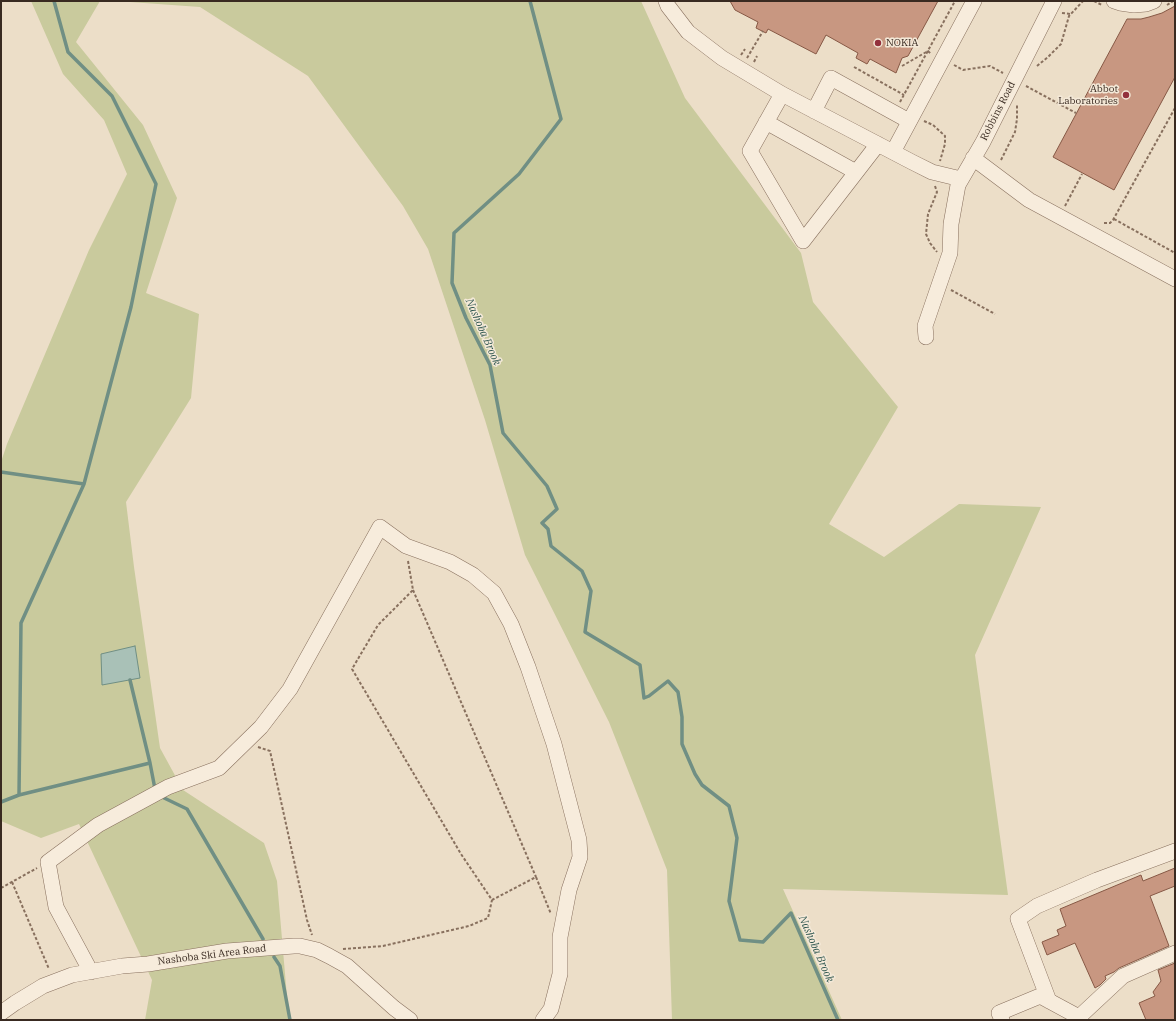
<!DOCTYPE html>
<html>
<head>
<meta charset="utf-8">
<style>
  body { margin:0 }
  #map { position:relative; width:1176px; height:1021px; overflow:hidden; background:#ecdec8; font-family:"IBM Plex Serif",serif }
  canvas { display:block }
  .frame { position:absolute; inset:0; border:2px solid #392a21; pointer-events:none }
</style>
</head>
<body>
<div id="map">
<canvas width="1176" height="1021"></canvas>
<div class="frame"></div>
</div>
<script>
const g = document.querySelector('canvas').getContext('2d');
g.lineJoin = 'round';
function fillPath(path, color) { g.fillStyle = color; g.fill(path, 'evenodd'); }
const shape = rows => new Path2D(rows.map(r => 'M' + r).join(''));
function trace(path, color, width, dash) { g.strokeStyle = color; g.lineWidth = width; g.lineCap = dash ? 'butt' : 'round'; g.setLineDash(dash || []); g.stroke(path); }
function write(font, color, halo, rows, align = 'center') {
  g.font = font + ' "IBM Plex Serif",serif'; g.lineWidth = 3; g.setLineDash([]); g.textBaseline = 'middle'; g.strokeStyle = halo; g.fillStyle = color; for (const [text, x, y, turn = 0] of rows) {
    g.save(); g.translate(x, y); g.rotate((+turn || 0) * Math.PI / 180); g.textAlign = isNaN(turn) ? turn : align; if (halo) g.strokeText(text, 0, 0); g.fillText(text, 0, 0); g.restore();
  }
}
fillPath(shape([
  [31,1,100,1,76,42,143,125,177,198,146,293,199,314,191,398,126,502,134,567,160,748,183,790,264,843,277,881,289,1020,145,1020,152,980,79,824,41,838,1,821,1,462,7,444,89,250,127,174,104,120,63,74],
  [116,1,641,1,685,98,801,253,813,302,898,407,829,524,884,557,959,504,1041,507,975,655,1008,895,783,889,842,1020,672,1020,667,870,609,722,525,555,485,420,428,249,403,206,308,76,200,7]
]), '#c9ca9d');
const water = shape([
  [135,646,140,678,102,685,101,654,135,646]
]);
fillPath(water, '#a9c1b7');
trace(water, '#708f84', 1);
trace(shape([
  [54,1,68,52,112,96,156,184,131,307,84,484,21,623,19,795,150,763,155,789],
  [530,1,561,119,519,174,454,233,452,283,466,318,490,365,503,433,547,486,557,509,542,523,548,529,551,546,582,571,591,591,585,632,640,665,644,698,649,696,668,681,678,692,682,717,682,744,695,774,702,785,729,806,737,838,729,901,740,940,763,942,791,913,838,1020],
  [1,472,84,484],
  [130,680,150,763],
  [160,796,187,809,263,939],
  [1,802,19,795],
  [274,957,280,966,290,1020]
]), '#708f84', 3.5);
const building = shape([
  [730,1,938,1,908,56,902,58,896,73,870,59,867,64,856,58,858,53,826,35,816,54,768,29,766,33,756,28,758,22,735,10,730,1],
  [1175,6,1175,77,1114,190,1053,157,1127,19,1141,19,1149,17,1162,13,1175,6],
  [1175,868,1175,886,1150,896,1169,946,1119,968,1114,972,1105,976,1106,979,1100,985,1095,988,1075,943,1047,955,1042,942,1059,935,1057,930,1066,926,1060,909,1141,875,1143,881,1175,868],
  [1175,963,1175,1020,1146,1020,1139,1003,1155,996,1153,992,1161,981,1158,970,1175,963]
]);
fillPath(building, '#c89781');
trace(building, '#865845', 1);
const minor = shape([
  [666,1,668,6,688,32,722,58,782,94,912,162,932,172,961,179],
  [1114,1,1120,3,1134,5,1146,4,1154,1],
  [782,94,750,151,803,241,878,144],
  [814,111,831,78,909,121],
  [766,122,856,172],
  [893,152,974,1],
  [973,158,1029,200,1175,279],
  [926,337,925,326,950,253,951,224,958,185,983,142,1054,1],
  [91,972,56,907,48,862,98,825,168,787,219,768,261,727,290,689,380,527,406,546,450,562,473,575,494,593,511,624,528,667,554,744,579,840,580,857,569,890,560,937,560,974,551,1009,543,1020],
  [1049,1001,1018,919,1037,906,1097,880,1175,851],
  [1,1013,15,1003,43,986,72,975,122,966,148,964,227,951,294,946,300,946,317,950,329,956,347,966,394,1008,410,1020],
  [1079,1017,1123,976,1175,953],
  [1002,1020,999,1013,1040,996,1079,1017,1080,1020]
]);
trace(minor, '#88705e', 16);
trace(shape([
  [1094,1,1102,5],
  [1167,5,1173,1],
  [1062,13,1071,14],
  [741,55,745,49],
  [747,58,763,31],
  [754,62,757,56],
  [954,65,963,70,990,66,1003,73],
  [902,66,928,51,931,54],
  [1037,66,1048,57,1061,44,1069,16,1083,1],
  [854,67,904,95],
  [1026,86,1076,113],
  [900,102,955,1],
  [924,121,933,125,945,136,945,144,940,161],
  [1001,160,1015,132,1017,119,1017,105],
  [935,186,937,192,928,214,926,234,930,243,937,252],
  [1065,206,1082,174],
  [1114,219,1175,253],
  [1104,223,1110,223,1113,220,1175,108],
  [951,290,995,314],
  [408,561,413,590,378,625,352,669,461,854,492,900,536,877,551,914],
  [413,590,536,877],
  [258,747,270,751,307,920,312,935],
  [12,882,49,969],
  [1,888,37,868],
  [343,949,383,946,469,926,488,918,492,900]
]), '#88705e', 2, [3, 2]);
trace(minor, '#f7ecdc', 15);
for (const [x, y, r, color] of [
  [878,43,4,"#93313c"],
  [1126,95,4,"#93313c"]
]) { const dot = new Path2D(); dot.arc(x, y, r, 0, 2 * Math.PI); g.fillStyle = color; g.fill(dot); trace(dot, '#f4e9d8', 1.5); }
write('10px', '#392a21', '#f4e9d8', [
  ["NOKIA",886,43],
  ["Abbot",1118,89,"right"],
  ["Laboratories",1118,101,"right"]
], 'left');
write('10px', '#392a21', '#f4e9d8', [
  ["Robbins Road",998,111,-63],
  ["Nashoba Ski Area Road",212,955,-7]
]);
write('italic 11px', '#315851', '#f4e9d8', [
  ["Nashoba Brook",483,332,66],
  ["Nashoba Brook",816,949,66]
]);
</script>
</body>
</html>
